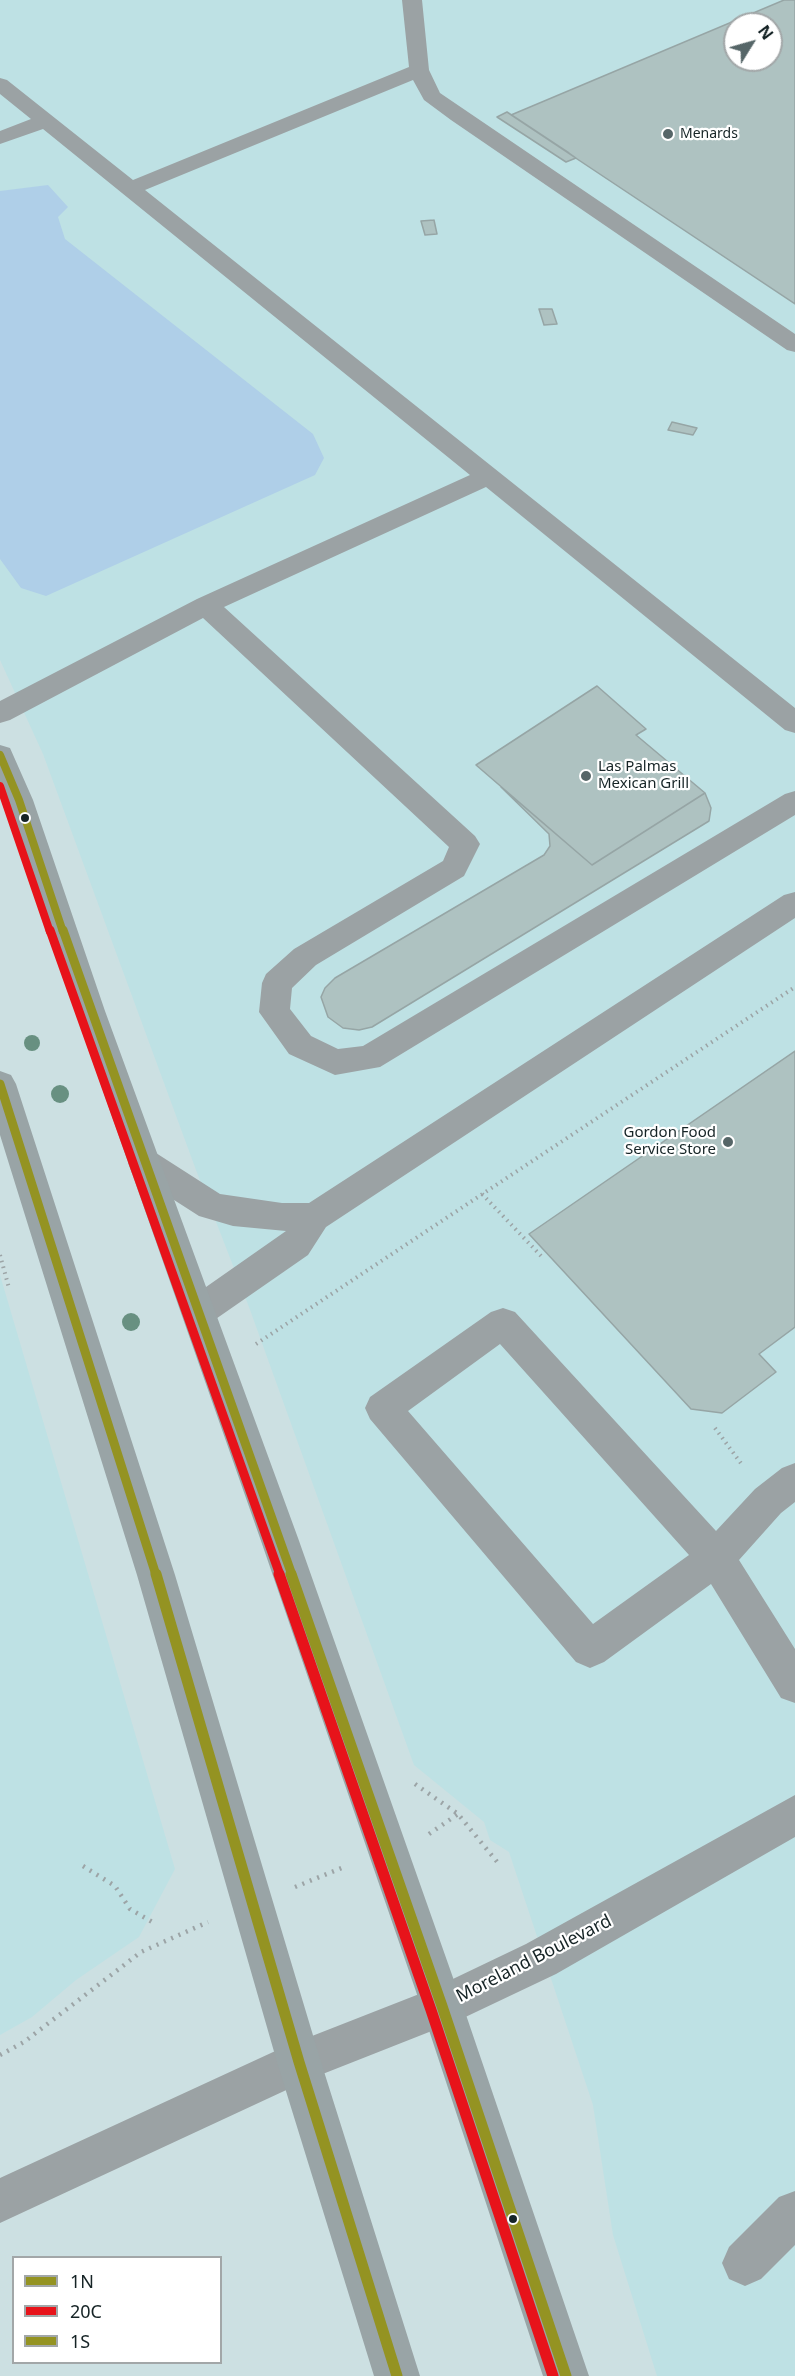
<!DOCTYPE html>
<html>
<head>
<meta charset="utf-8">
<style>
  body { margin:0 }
  #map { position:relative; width:795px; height:2376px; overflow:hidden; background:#cce0e2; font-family:"Noto Sans",sans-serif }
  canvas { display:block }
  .legend { position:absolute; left:12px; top:2256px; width:210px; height:108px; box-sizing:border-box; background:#fff; border:2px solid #a2a7a8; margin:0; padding:8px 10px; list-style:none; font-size:18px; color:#162426 }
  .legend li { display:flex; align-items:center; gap:12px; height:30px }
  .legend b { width:30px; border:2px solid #a2a7a8 }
  .north { position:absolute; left:723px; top:12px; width:60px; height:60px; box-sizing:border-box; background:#fff; border:2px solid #a2a7a8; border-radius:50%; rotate:53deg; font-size:16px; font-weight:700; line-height:24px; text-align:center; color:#162426 }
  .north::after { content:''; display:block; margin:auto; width:21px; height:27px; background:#566668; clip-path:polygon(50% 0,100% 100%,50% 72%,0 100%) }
</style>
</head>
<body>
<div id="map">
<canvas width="795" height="2376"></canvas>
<ul class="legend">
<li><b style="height:8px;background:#949322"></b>1N</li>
<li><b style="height:8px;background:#e7131a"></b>20C</li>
<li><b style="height:8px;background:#949322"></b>1S</li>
</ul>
<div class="north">N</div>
</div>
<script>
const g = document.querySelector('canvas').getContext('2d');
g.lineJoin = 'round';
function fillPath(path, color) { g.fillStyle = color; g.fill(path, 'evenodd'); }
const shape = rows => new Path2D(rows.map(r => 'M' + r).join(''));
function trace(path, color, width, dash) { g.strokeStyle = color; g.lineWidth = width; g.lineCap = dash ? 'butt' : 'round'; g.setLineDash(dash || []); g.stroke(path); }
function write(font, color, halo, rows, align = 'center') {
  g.font = font + ' "Noto Sans",sans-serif'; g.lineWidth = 4.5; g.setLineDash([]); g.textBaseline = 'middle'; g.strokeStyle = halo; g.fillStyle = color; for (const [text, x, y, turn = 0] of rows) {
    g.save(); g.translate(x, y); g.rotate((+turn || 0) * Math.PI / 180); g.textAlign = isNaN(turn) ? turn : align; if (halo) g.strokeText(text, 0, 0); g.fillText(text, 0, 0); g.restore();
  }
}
fillPath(shape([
  [0,0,795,0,795,2376,657,2376,613,2235,593,2105,509,1852,490,1840,484,1822,414,1765,249,1307,196,1170,43,754,0,660],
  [735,24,771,24,771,60,735,60],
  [0,1275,175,1869,139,1937,76,1980,32,2017,0,2035]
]), '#bee1e4');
fillPath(shape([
  [48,185,68,207,58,217,65,239,313,434,324,458,315,475,46,596,21,588,0,559,0,191]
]), '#afcfe8');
const building = shape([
  [784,0,795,0,795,304,511,115,784,0],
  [735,24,771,24,771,60,735,60,735,24],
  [507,112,569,153,576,158,566,162,497,117,507,112],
  [434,220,437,234,425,235,421,221,434,220],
  [539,309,552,309,557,324,544,325,539,309],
  [672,422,697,428,693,435,668,430,672,422],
  [597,686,646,729,636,735,705,793,592,865,476,765,597,686],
  [501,787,592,865,705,793,711,808,709,821,372,1027,359,1030,343,1028,328,1017,321,997,325,988,335,978,544,855,550,846,549,834,501,787],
  [795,1051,795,1327,759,1354,776,1372,722,1413,691,1409,529,1234,795,1051]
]);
fillPath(building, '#aec2c1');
trace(building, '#96a5a5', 1.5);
trace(shape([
  [482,1194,544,1259],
  [0,1255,9,1288],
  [256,1344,795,987],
  [715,1428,743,1466]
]), '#9ca4a6', 4, [1.5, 4.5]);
trace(shape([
  [415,1784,458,1814,498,1863],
  [429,1834,458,1814],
  [83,1866,115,1886,130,1909,154,1923],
  [295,1887,344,1867],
  [0,2055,24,2042,141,1952,208,1922]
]), '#9ca4a6', 4.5, [2, 6]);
fillPath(shape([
  [402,0,422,0,429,70,440,93,795,334,795,352,787,350,451,120,424,100,413,80,145,190,795,708,795,733,785,730,486,487,224,607,475,836,480,844,464,876,316,965,292,988,290,1009,311,1036,338,1049,363,1046,785,794,795,791,795,815,380,1067,335,1075,289,1054,259,1012,262,983,266,974,294,949,443,861,449,847,203,618,10,720,0,723,0,701,197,599,470,475,43,129,0,144,0,131,31,119,0,94,0,78,7,80,133,180,409,67,402,0],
  [795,892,795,918,326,1227,308,1255,210,1323,198,1327,186,1323,181,1312,186,1301,286,1231,233,1226,199,1216,132,1173,128,1163,132,1153,144,1149,156,1153,220,1194,282,1203,309,1203,784,895,795,892],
  [503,1308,515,1312,716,1531,755,1489,782,1468,795,1463,795,1502,781,1513,739,1560,795,1649,795,1703,781,1698,711,1584,604,1662,590,1668,576,1662,370,1419,365,1408,370,1397,491,1312,503,1308],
  [500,1344,689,1555,593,1624,408,1411,500,1344],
  [795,1795,795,1837,556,1974,457,2021,310,2079,0,2223,0,2178,284,2047,432,1989,526,1944,795,1795],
  [795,2191,795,2245,761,2279,745,2286,729,2279,722,2263,729,2247,779,2197,795,2191]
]), '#9ba2a4');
fillPath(shape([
  [0,745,10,748,33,800,105,1011,298,1538,463,2006,589,2376,543,2376,421,2006,260,1538,75,1011,0,789,0,745],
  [0,1071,11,1075,16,1084,175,1575,321,2062,420,2376,374,2376,277,2062,137,1575,0,1135,0,1071]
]), '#99a4a6');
trace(shape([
  [0,755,19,800,63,932]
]), '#949322', 8);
trace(shape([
  [63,930,292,1575]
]), '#949322', 9);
trace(shape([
  [291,1574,442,2006,566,2376]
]), '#949322', 11);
trace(shape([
  [0,786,50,932]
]), '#e7131a', 8);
trace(shape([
  [50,930,280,1575]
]), '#e7131a', 9);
trace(shape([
  [279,1574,431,2010,553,2376]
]), '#e7131a', 11);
trace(shape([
  [0,1084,156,1575]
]), '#949322', 9);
trace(shape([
  [156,1574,299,2062,397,2376]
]), '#949322', 11);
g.fillStyle = '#689081';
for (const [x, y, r] of [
  [32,1043,8],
  [60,1094,9],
  [131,1322,9]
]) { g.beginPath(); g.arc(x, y, r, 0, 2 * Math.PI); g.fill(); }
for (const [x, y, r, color] of [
  [668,134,6,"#566668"],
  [586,776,6,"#566668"],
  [25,818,5,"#162426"],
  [728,1142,6,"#566668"],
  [513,2219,5,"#162426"]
]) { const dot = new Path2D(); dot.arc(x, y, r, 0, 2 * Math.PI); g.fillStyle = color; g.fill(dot); trace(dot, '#fff', 2); }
write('14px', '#162426', '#fff', [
  ["Menards",680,134]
], 'left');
write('15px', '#162426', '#fff', [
  ["Las Palmas",598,767],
  ["Mexican Grill",598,784],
  ["Gordon Food",716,1133,"right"],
  ["Service Store",716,1150,"right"]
], 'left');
write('18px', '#162426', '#fff', [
  ["Moreland Boulevard",534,1959,-27]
]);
</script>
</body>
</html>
